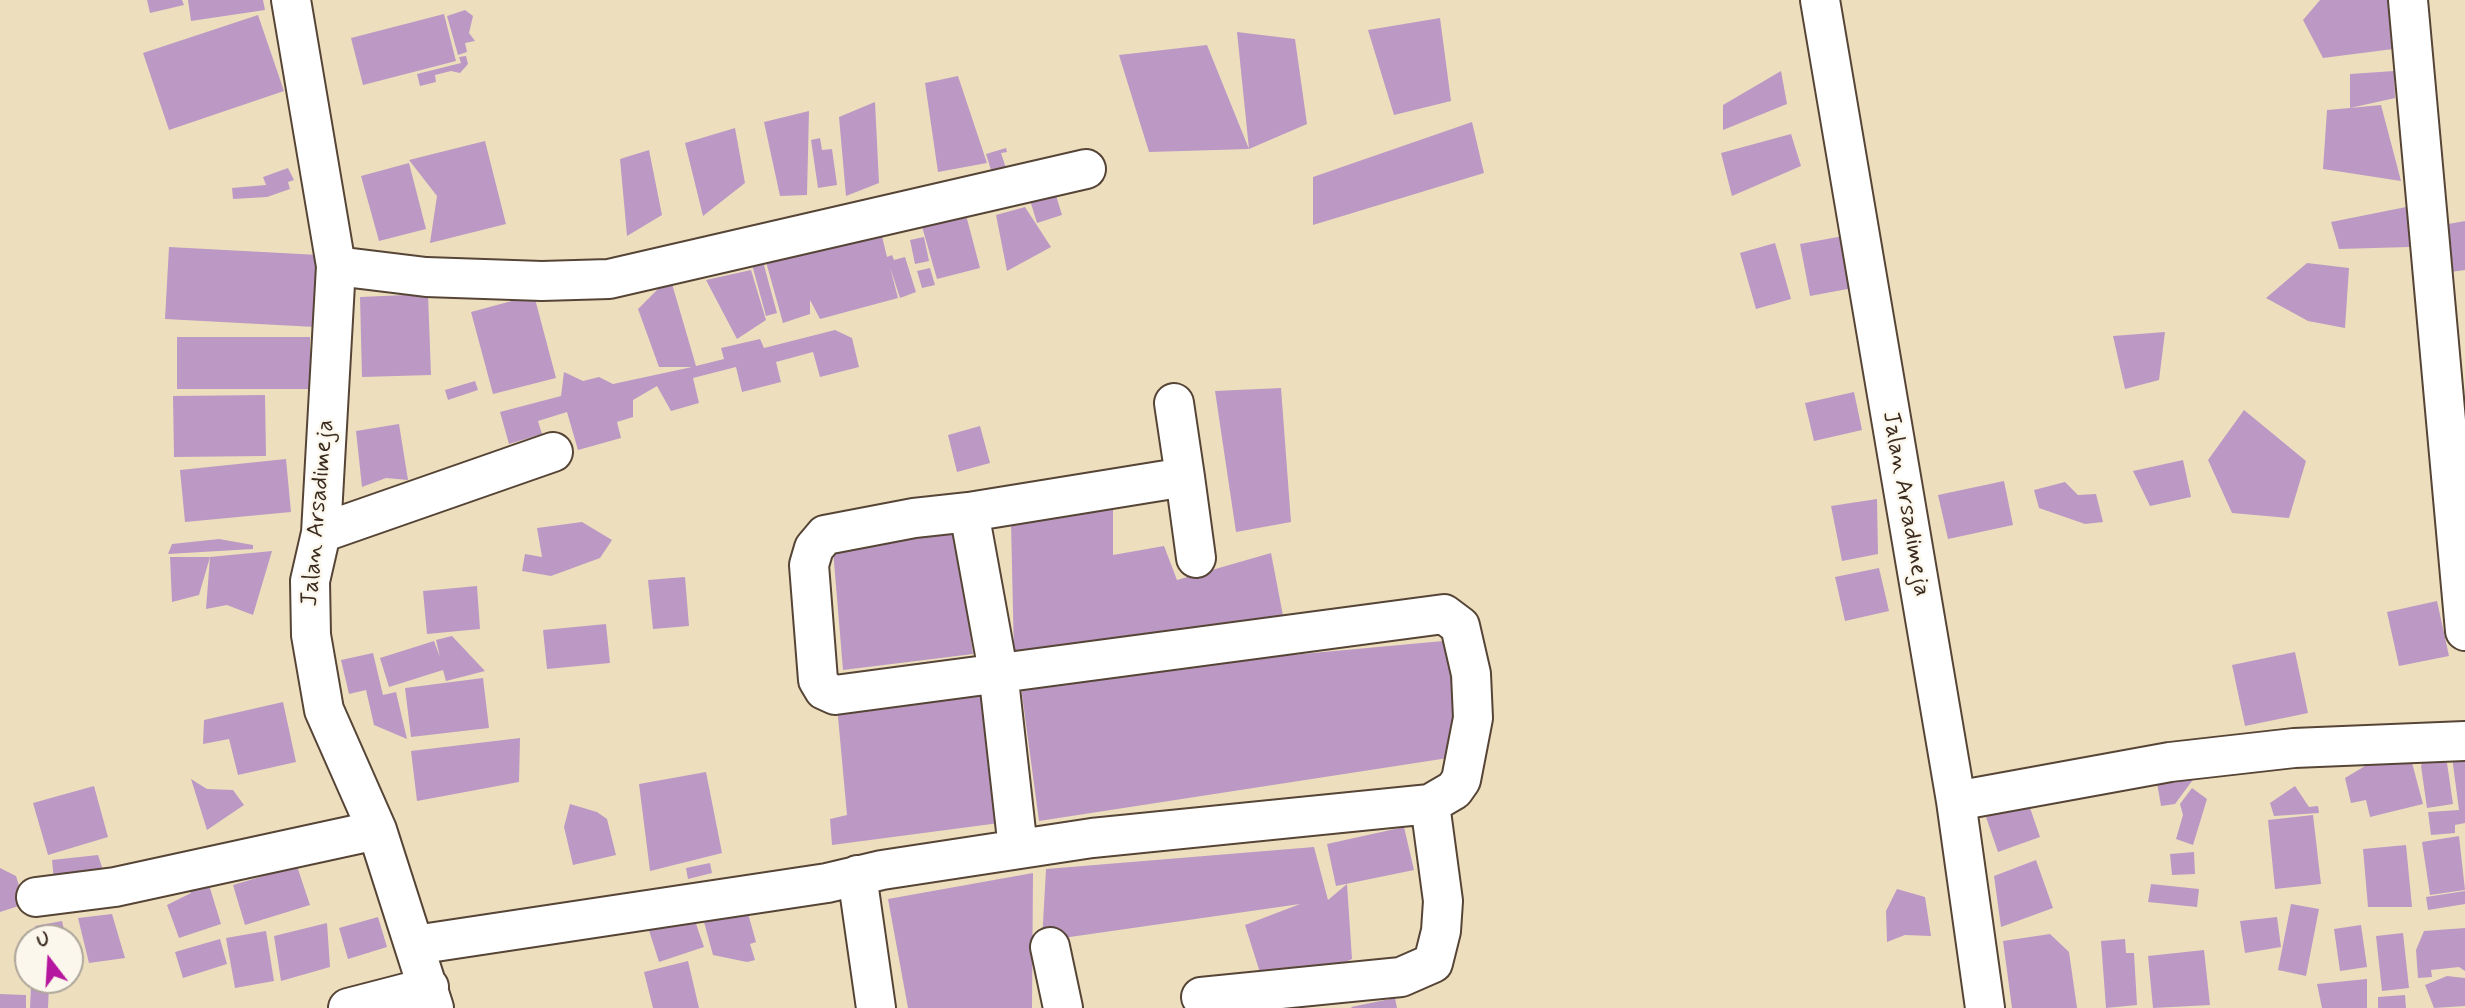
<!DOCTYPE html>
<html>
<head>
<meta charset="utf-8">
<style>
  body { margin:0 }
  #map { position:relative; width:2465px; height:1008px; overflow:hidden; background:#eddfbe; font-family:Mynerve,sans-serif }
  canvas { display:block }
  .north { position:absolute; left:14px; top:924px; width:70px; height:70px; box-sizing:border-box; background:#fbf7ec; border:2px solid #aea59a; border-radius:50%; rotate:343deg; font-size:19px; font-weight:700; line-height:28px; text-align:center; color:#3b2a1e }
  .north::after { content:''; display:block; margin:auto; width:24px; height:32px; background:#b5179e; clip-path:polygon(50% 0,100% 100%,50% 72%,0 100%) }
</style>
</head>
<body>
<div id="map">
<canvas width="2465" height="1008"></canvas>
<div class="north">U</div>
</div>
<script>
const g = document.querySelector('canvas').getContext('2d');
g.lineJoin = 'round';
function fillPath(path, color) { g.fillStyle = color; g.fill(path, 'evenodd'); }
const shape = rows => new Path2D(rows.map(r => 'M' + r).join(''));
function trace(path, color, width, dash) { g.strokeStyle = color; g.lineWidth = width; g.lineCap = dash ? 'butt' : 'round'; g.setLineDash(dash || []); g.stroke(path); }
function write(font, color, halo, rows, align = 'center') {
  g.font = font + ' Mynerve,sans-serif'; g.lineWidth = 5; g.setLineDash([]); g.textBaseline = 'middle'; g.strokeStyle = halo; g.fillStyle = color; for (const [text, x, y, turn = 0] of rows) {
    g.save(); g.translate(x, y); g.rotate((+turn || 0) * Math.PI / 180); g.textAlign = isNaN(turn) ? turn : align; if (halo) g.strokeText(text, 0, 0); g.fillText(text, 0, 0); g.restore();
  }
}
fillPath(shape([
  [147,0,182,0,184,5,150,13],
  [188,0,263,0,265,10,191,21],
  [2320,0,2395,0,2401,48,2323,58,2303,20],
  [465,10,473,16,469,33,475,41,465,43,467,52,458,55,447,16],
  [444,14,456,61,363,85,351,38],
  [258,15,284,91,169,130,143,53],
  [1440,18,1451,101,1394,115,1368,30],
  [1237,32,1295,39,1307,124,1249,149],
  [1207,45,1249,149,1149,152,1119,55],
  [466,56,468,64,460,73,451,71,435,75,436,82,420,86,417,74,461,63,459,57],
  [1781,71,1787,104,1723,130,1723,105],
  [2394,71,2395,98,2350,108,2381,105,2401,181,2323,169,2327,110,2350,108,2350,74],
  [958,76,987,163,938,172,925,83],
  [875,102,879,183,846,196,839,117],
  [809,111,807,195,780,196,764,122],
  [1472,122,1484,173,1313,225,1313,177],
  [735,128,745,183,703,216,685,143],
  [1791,134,1801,166,1732,196,1721,153],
  [820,138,822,150,832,149,837,185,818,188,811,140],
  [485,141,506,224,430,243,437,196,409,160],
  [1006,148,1007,152,1001,153,1006,168,992,173,986,154],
  [649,150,662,215,627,236,620,159],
  [409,163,426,229,379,241,361,176],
  [288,168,294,180,288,182,290,189,267,197,233,199,232,188,266,185,263,177],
  [1051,179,1062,215,1037,223,1026,187],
  [1025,207,1051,247,1007,271,996,215],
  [2406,207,2410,247,2339,249,2331,222],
  [966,215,980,268,937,279,919,216],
  [2465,221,2465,270,2443,273,2437,226],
  [879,224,887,257,892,255,894,260,905,257,916,292,900,298,890,267,898,298,820,319,810,300,810,314,783,323,763,251],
  [1843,236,1853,288,1810,296,1800,244],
  [924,237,929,261,915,264,910,240],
  [1775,243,1791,299,1756,309,1740,253],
  [169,247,319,255,315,327,165,319],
  [759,247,777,313,766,316,751,261],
  [2307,263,2349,268,2345,328,2308,321,2266,298],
  [930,268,935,285,922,288,917,271],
  [751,270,766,320,737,339,706,280],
  [670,277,696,366,724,359,721,348,760,339,764,348,835,330,852,338,859,367,820,377,813,352,776,362,781,382,742,392,736,367,693,378,699,403,671,411,657,386,633,400,633,417,617,422,621,438,578,450,567,412,538,421,542,434,509,444,500,412,561,396,564,372,583,381,599,377,613,384,692,367,659,367,638,309],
  [428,294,431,375,362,377,360,297],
  [534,295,556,378,493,394,471,312],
  [2165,332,2159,380,2125,389,2113,336],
  [177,337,310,337,310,389,177,389],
  [475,381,478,390,448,400,445,390],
  [1281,388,1291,522,1236,532,1215,391],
  [1854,392,1862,430,1814,441,1805,403],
  [265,395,266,456,174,457,173,396],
  [2244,410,2306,461,2289,518,2232,513,2208,460],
  [399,424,408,480,386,478,362,487,356,431],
  [980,426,990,463,957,472,948,435],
  [286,459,291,512,185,522,180,470],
  [2183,460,2191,497,2150,506,2133,471],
  [2004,481,2013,525,1948,539,1938,495],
  [2065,482,2078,495,2096,494,2103,522,2085,524,2039,508,2034,490],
  [1113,495,1113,555,1164,546,1177,580,1271,553,1285,626,1014,655,1011,523],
  [1877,499,1878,554,1842,561,1831,506],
  [582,522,612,540,600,558,551,576,522,571,525,554,542,557,537,528],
  [908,523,916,539,955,528,973,654,843,670,833,550],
  [219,539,253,545,253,549,168,554,172,544],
  [272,551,253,615,227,605,206,609,210,557],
  [170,557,210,557,199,595,172,602],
  [1879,568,1889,611,1845,621,1835,577],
  [685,577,689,626,653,629,648,580],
  [477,586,480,629,427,634,423,591],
  [2437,601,2449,656,2399,666,2387,612],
  [606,624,610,663,547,669,543,630],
  [452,636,485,671,446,681,443,670,389,687,380,658,434,641,440,657,436,640],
  [1454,640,1461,756,1039,821,1020,680],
  [2295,652,2308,713,2245,726,2232,665],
  [373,653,383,695,396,692,407,739,374,725,366,690,349,694,341,660],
  [483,678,489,728,411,737,405,688],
  [991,680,1007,822,832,845,830,819,847,815,837,706],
  [283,702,296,762,238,775,229,739,203,744,204,720],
  [520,738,519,782,417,801,411,751],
  [2465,746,2465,823,2455,825,2455,833,2431,835,2428,812,2459,810,2452,757],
  [2425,756,2436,756,2447,763,2453,804,2427,808,2421,766],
  [2380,757,2411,759,2423,804,2370,817,2366,800,2351,803,2345,778],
  [2155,771,2195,777,2175,804,2161,806],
  [706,772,722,853,650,871,639,784],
  [191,779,207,789,233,790,244,805,207,830],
  [94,786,108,837,48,855,33,803],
  [2295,786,2309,807,2318,806,2319,813,2274,816,2270,803],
  [2192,788,2207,799,2193,845,2176,839,2183,815,2180,804],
  [2028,802,2040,837,1998,852,1986,817],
  [570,804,597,812,607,819,616,855,573,865,564,827],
  [2313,815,2321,884,2275,889,2268,820],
  [1404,827,1414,870,1336,886,1327,844],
  [2459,836,2465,890,2430,895,2422,842],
  [2406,845,2412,907,2368,907,2363,849],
  [1314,847,1328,900,1347,884,1352,959,1322,973,1262,979,1245,925,1300,904,1042,941,1046,869],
  [2194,852,2195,874,2172,875,2170,854],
  [98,855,105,876,54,881,52,860],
  [2036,860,2053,908,2001,927,1994,876],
  [710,863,712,873,688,879,686,868],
  [297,866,310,905,245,925,233,885],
  [0,868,16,876,25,904,0,912],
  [1033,873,1032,1008,908,1008,888,899],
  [206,875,221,924,179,938,167,905,191,893,185,879],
  [2151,884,2199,889,2197,907,2148,902],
  [1897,889,1925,897,1931,936,1905,935,1887,942,1886,911],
  [2465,891,2465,904,2428,910,2426,897],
  [744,899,756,942,750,944,755,960,747,962,713,955,701,911],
  [2291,904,2319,909,2306,976,2278,970],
  [112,914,125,958,89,963,78,918],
  [693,915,704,947,659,962,646,921],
  [378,917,387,947,348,959,339,928],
  [2277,917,2281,947,2245,953,2240,921],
  [62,921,66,938,38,938,35,926],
  [327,923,330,967,281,981,274,936],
  [2361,925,2367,967,2340,971,2334,929],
  [2465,928,2465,971,2459,967,2431,970,2432,977,2418,978,2416,950,2424,931],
  [266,931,274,981,235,988,226,938],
  [2403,933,2409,988,2382,991,2376,936],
  [2050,934,2069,952,2077,1008,2012,1008,2003,941],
  [220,939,227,964,183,978,175,952],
  [2125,939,2126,953,2134,953,2137,1005,2106,1008,2101,941],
  [2204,950,2210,1005,2153,1008,2148,956],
  [688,961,699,1008,653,1008,644,972],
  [2447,976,2465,978,2465,1006,2434,1008,2425,985],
  [2367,979,2367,1008,2322,1008,2317,984],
  [31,986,49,986,48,1008,30,1008],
  [0,994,26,995,26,1008,0,1008],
  [2405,995,2406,1008,2378,1008,2378,997],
  [1395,998,1397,1008,1352,1008,1351,1007]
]), '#bb99c4');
const street = shape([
  [291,0,336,266,321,533,310,581,311,635,324,710,377,830,434,1008],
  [1820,0,1956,801,1985,1008],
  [2408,0,2465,631],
  [336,266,426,277,542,281,609,279,1086,169],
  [1185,477,1196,558],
  [969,512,998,671,1018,849],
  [321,533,553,452],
  [1956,801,2170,762,2294,748,2465,741],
  [857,875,876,1008],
  [36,897,115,887,377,830],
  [415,945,827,883,882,870,1092,838,1430,804,1454,790,1461,780,1473,718,1471,674,1460,626,1444,614,835,695,824,690,818,680,809,565,814,548,825,535,914,518,969,512,1185,477,1174,403],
  [1050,947,1063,1008],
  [1201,997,1401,977,1433,963,1441,931,1443,901,1430,804],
  [348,1008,429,987]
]);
trace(street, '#564536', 42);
trace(street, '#fff', 38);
write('24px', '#3b2a1e', '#fbf7ec', [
  ["Jalan Arsadimeja",1905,504,80],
  ["Jalan Arsadimeja",319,513,-85]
]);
</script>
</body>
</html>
